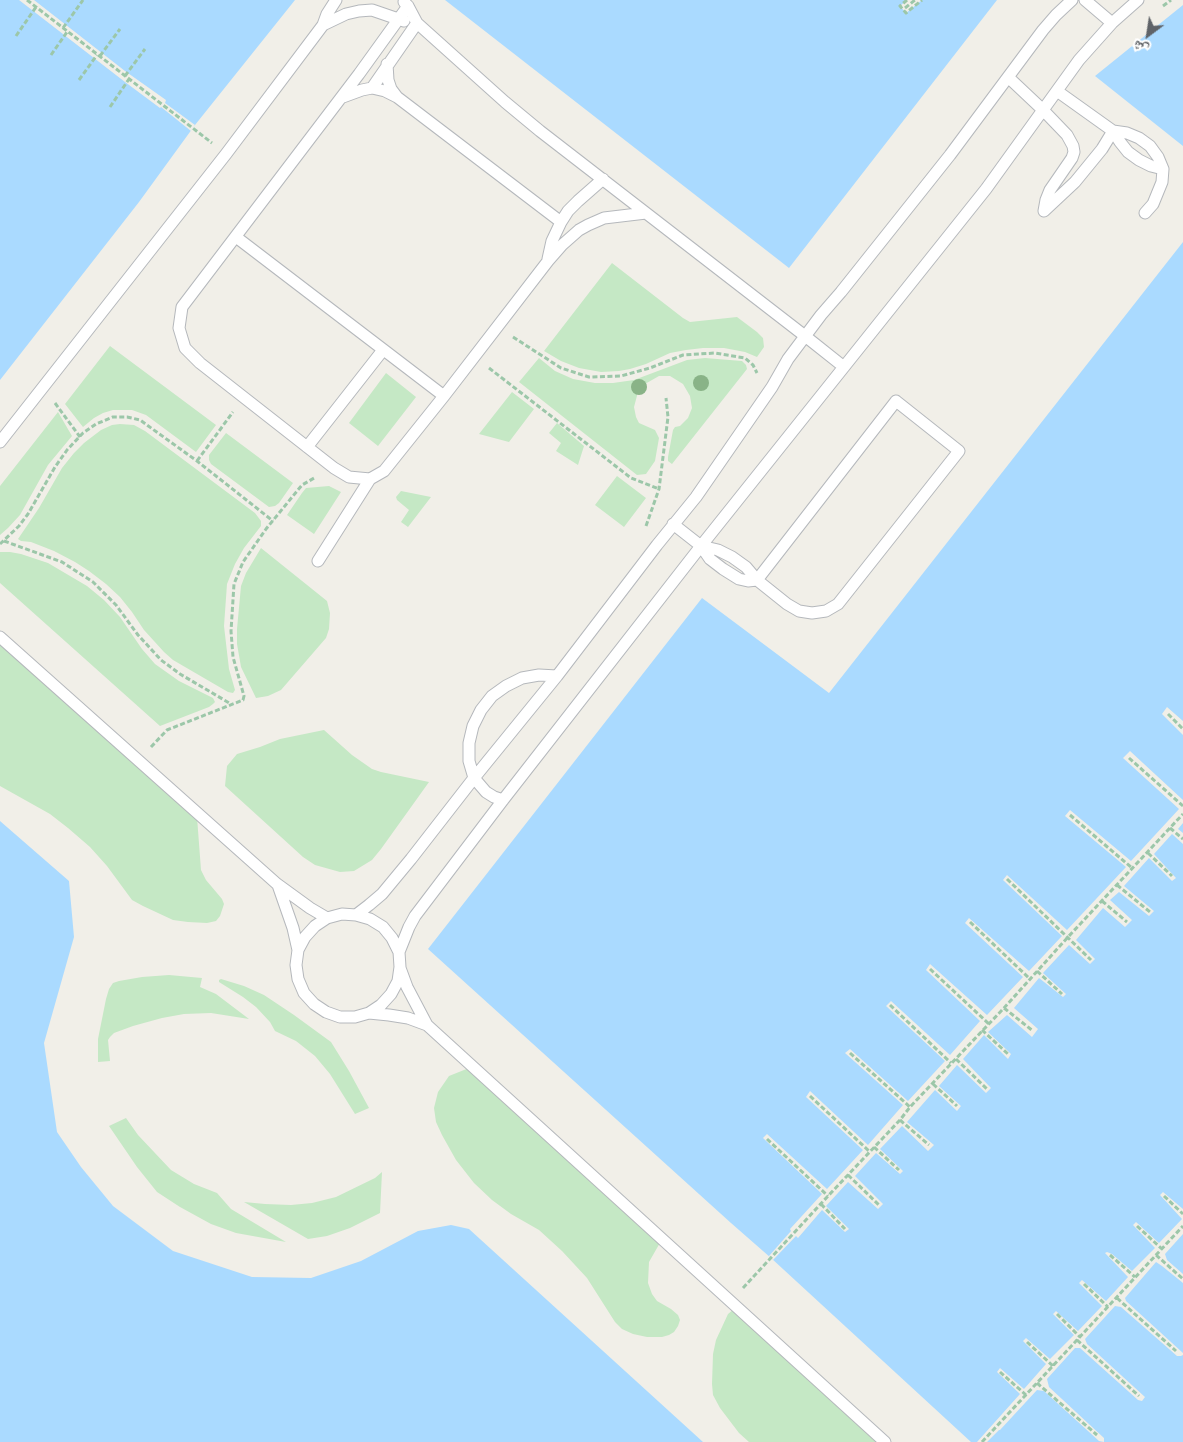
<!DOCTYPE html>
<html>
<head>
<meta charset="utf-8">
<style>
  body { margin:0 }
  #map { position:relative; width:1183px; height:1442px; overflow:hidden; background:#f1efe8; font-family:Commissioner,"Noto Naskh Arabic",sans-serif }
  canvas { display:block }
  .north { position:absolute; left:1123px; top:10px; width:50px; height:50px; -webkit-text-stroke:4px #fff; paint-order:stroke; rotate:211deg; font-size:14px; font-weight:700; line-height:20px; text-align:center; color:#5f6368 }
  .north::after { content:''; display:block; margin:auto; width:18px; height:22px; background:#5f6368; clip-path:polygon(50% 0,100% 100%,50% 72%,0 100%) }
</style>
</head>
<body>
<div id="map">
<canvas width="1183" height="1442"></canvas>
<div class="north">ش</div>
</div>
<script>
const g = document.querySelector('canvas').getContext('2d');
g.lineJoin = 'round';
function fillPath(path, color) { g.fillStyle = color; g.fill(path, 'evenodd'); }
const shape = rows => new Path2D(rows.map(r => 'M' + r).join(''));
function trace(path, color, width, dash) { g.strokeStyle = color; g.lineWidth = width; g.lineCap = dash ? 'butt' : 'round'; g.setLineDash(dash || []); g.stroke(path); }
fillPath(shape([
  [612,263,683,318,690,322,737,317,757,332,763,338,764,347,757,357,745,352,724,348,703,348,686,350,670,353,646,364,630,369,619,371,601,372,579,368,561,361,544,351],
  [110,346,216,425,196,452,146,415,132,410,113,410,103,413,94,418,83,427,65,404],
  [539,358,555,371,573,379,595,383,613,383,634,380,687,360,705,358,742,361,746,365,747,369,672,464,668,461,668,457,673,430,675,427,680,426,688,418,692,408,690,396,683,384,670,376,659,376,645,384,638,392,634,407,636,417,639,423,655,430,659,438,655,461,646,474,637,475,519,382],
  [386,373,416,397,378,446,349,423],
  [512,392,534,409,509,442,479,434],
  [58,412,72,436,48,465,20,515,8,528,0,535,0,486],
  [557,423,584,446,578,465,556,451,561,443,549,433],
  [120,424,134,425,145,431,255,513,261,521,261,526,244,548,235,564,227,584,224,626,229,669,235,690,233,693,228,692,173,660,164,652,144,630,132,612,120,597,106,584,89,571,75,562,54,551,31,542,21,541,18,539,39,508,62,468,74,453,84,443,101,430,112,425],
  [226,433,293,483,279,503,275,506,269,507,211,464,209,460,209,455],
  [617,476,646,498,624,527,595,505],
  [329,486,341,492,314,534,287,515,302,493,306,488],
  [401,491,431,497,408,527,401,522,409,510,397,500,396,497],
  [261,548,327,601,330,613,329,629,326,638,281,690,268,696,256,698,241,667,237,644,237,629,241,586,246,573],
  [0,552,10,552,21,554,48,563,87,586,104,600,120,617,142,649,155,664,179,681,213,698,215,702,213,704,209,707,160,726,0,583],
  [0,639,197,817,201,870,206,880,222,899,224,904,220,916,216,921,207,923,188,922,173,920,143,906,132,900,107,866,90,847,68,828,50,814,0,786],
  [324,730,352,755,372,769,381,772,429,782,381,849,372,860,354,871,340,872,315,865,303,857,225,786,227,766,237,754,260,747,280,739],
  [169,975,202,978,200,987,216,994,249,1019,211,1013,184,1014,162,1018,133,1026,114,1033,110,1037,108,1040,110,1061,98,1062,98,1039,106,999,109,989,113,983,119,981,142,977],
  [221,979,244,986,264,995,294,1015,331,1042,349,1071,369,1108,355,1114,330,1074,315,1056,296,1041,275,1031,270,1022,256,1007,243,997,219,982,219,980],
  [469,1068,661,1241,649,1262,648,1283,652,1294,657,1301,671,1309,678,1315,680,1320,678,1326,674,1332,669,1335,662,1337,647,1337,633,1334,622,1329,615,1322,587,1278,562,1251,539,1230,511,1214,492,1200,474,1183,456,1160,442,1135,436,1122,434,1108,438,1092,449,1076],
  [126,1118,138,1135,171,1170,194,1184,217,1193,231,1209,286,1242,236,1233,211,1224,180,1207,157,1192,137,1167,109,1126],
  [382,1172,380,1213,350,1228,327,1236,308,1239,244,1202,265,1204,291,1205,312,1203,336,1197,375,1178],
  [734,1309,878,1442,749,1442,739,1433,720,1408,713,1395,712,1384,713,1354,716,1340,728,1314]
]), '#c5e8c5');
fillPath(shape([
  [0,0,295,0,195,125,139,202,0,380],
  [445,0,997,0,789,268],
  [1183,5,1183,146,1095,76],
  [1183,242,1183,1442,971,1442,771,1258,731,1223,428,949,702,598,829,693],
  [0,821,69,881,74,937,44,1043,57,1132,81,1167,113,1206,173,1251,252,1277,311,1278,361,1261,418,1231,451,1225,469,1229,703,1442,0,1442]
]), '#aadaff');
fillPath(shape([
  [19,0,34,0,125,71,166,100,165,103,195,125,191,131,161,107,160,108,125,82],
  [907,0,922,0,906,13,900,6],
  [1167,707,1183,721,1183,735,1162,714],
  [1130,751,1183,800,1183,823,1178,829,1183,833,1183,844,1172,834,1154,854,1176,878,1172,881,1149,858,1124,886,1154,911,1149,916,1119,892,1110,900,1132,920,1125,927,1103,908,1076,940,1095,959,1090,964,1069,945,1043,973,1066,994,1063,997,1039,978,1014,1008,1038,1029,1032,1037,1007,1015,988,1032,1011,1054,1008,1059,984,1035,963,1059,991,1088,986,1093,957,1065,939,1086,961,1106,957,1111,935,1090,907,1122,934,1145,928,1151,902,1126,880,1149,903,1171,900,1174,876,1153,855,1176,883,1204,878,1209,848,1182,826,1206,849,1229,845,1232,822,1210,798,1238,796,1236,773,1260,769,1256,791,1231,790,1229,822,1194,763,1138,767,1134,827,1189,863,1150,806,1097,810,1091,868,1145,903,1105,845,1053,850,1049,908,1101,945,1061,886,1006,891,1001,950,1055,980,1021,926,970,930,964,987,1015,1023,977,965,923,969,918,1029,971,1062,936,1003,880,1007,875,1067,930,1126,867,1065,816,1070,810,1131,861,1179,809,1123,758],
  [1163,1192,1183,1209,1183,1234,1165,1254,1167,1260,1183,1274,1183,1283,1162,1266,1156,1262,1125,1298,1126,1301,1183,1353,1183,1355,1181,1356,1177,1356,1121,1307,1115,1306,1085,1339,1087,1344,1145,1397,1142,1401,1138,1400,1080,1348,1075,1348,1047,1379,1049,1387,1104,1438,1104,1442,1099,1441,1044,1391,1037,1390,1000,1430,999,1430,987,1442,977,1442,1020,1394,997,1372,1000,1368,1024,1389,1046,1364,1023,1341,1026,1338,1050,1359,1074,1335,1053,1314,1056,1311,1078,1331,1102,1306,1079,1283,1082,1280,1106,1301,1128,1277,1105,1253,1107,1252,1112,1254,1132,1271,1155,1248,1133,1225,1136,1222,1159,1243,1182,1219,1160,1195]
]), '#f1efe8');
const lane = shape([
  [1085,0,1112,23],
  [404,2,408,6,417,23,505,102,540,131,805,336,844,367],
  [408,6,359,74,182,307,179,328,185,348,200,363,334,468,349,477,370,479,384,471,444,396,548,261,562,245,579,230,588,225,604,218,646,213],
  [323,25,346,14,359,11,372,10,404,21],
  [387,64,388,80,391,89,397,97],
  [1008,77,1043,110,1067,135,1073,146,1074,152,1072,158,1050,190,1046,200,1044,211],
  [372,88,417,23],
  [1057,91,1113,131,1127,133,1139,138,1150,146,1158,157,1163,169,1162,182,1153,204,1145,213],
  [343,97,362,90,372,88,385,91,397,97,561,222],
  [1113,131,1120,142,1128,152,1139,160,1151,166,1163,169],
  [1044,211,1075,182,1102,149,1113,131],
  [236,237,444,396],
  [548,259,552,241,561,222,568,211,578,201,603,179],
  [896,401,959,451,838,604,826,611,812,613,799,611,787,604,757,580,896,401],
  [0,442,226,154,323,25,327,14,336,0],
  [307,447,383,350],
  [673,524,701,546,710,559,723,569,739,579,748,581,757,580],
  [701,546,718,550,732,557,746,567,757,580],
  [318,561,370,479],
  [0,637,277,884,310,908,327,918],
  [503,800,494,797,486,792,474,778,469,761,469,743,473,726,481,710,492,696,506,686,522,678,539,675,557,676],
  [278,885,293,928,298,950],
  [356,915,370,919,383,927,392,938,399,952,400,967,398,981,391,994,381,1005,369,1013,355,1017,340,1017,326,1012,314,1004,304,993,298,979,296,965,298,950,305,937,315,926,327,918,342,914,356,915,369,905,382,894,411,859,474,778,557,676,657,545,696,497,772,387,788,359,821,315,841,292,950,155,1043,30,1056,15,1072,0],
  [399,952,409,927,415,916,503,800,701,546,986,189,1079,60,1112,23,1138,0],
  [400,968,407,987,427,1025,885,1442],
  [369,1013,389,1015,408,1018,427,1025]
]);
trace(lane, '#b5b8bc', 13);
trace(shape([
  [27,0,212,143],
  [907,0,900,6,906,13,922,0],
  [1163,6,1171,0],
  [905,8,915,0],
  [63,28,83,0],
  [16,36,36,7],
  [51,55,67,32],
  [100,56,120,29],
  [125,76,145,49],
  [79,80,97,55],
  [110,107,129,79],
  [513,337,561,368,589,377,621,376,650,368,683,355,715,353,745,358,753,365,757,373],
  [489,368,631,478,659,489],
  [55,403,80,437],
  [197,461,233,412],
  [646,526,659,489,668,417,666,398],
  [4,541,62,562,93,582,116,605,138,635,161,660,180,674,231,704],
  [0,544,19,526,28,514,55,467,67,450,83,433,96,424,113,417,127,417,140,420,197,461,273,521],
  [1168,714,1183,729],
  [151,747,167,730,243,700,244,696,233,657,231,631,234,584,243,562,266,529,302,485,316,477],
  [1129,758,1183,806],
  [1070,815,1132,868],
  [1170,828,1183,839],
  [1148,853,1172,876],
  [1007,879,1091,960],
  [1117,885,1150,912],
  [1102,901,1127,922],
  [970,922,1030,979],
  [930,969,989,1024],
  [1037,971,1062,994],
  [890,1005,951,1063],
  [1004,1008,1033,1031],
  [982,1030,1008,1054],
  [850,1053,910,1107],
  [956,1059,987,1089],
  [933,1084,957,1106],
  [810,1096,870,1152],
  [900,1120,929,1145],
  [767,1139,828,1196],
  [874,1147,899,1170],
  [848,1175,879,1205],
  [1164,1196,1183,1214],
  [821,1204,845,1229],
  [1137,1226,1162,1249],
  [1110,1255,1135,1277],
  [1156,1255,1183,1279],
  [1084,1284,1108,1307],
  [743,1288,828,1196,900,1120,910,1107,1004,1008,1068,937,1183,814],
  [1117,1298,1176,1351],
  [1057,1314,1080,1337],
  [1077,1340,1139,1396],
  [1027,1342,1053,1366],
  [1000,1372,1026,1395],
  [1037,1383,1097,1435],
  [982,1442,1183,1226]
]), '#9cc7a9', 3, [5, 2.5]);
trace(lane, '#fff', 11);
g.fillStyle = '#89b387';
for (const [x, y] of [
  [701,383],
  [639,387]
]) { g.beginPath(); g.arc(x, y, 8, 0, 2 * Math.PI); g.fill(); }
</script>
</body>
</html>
